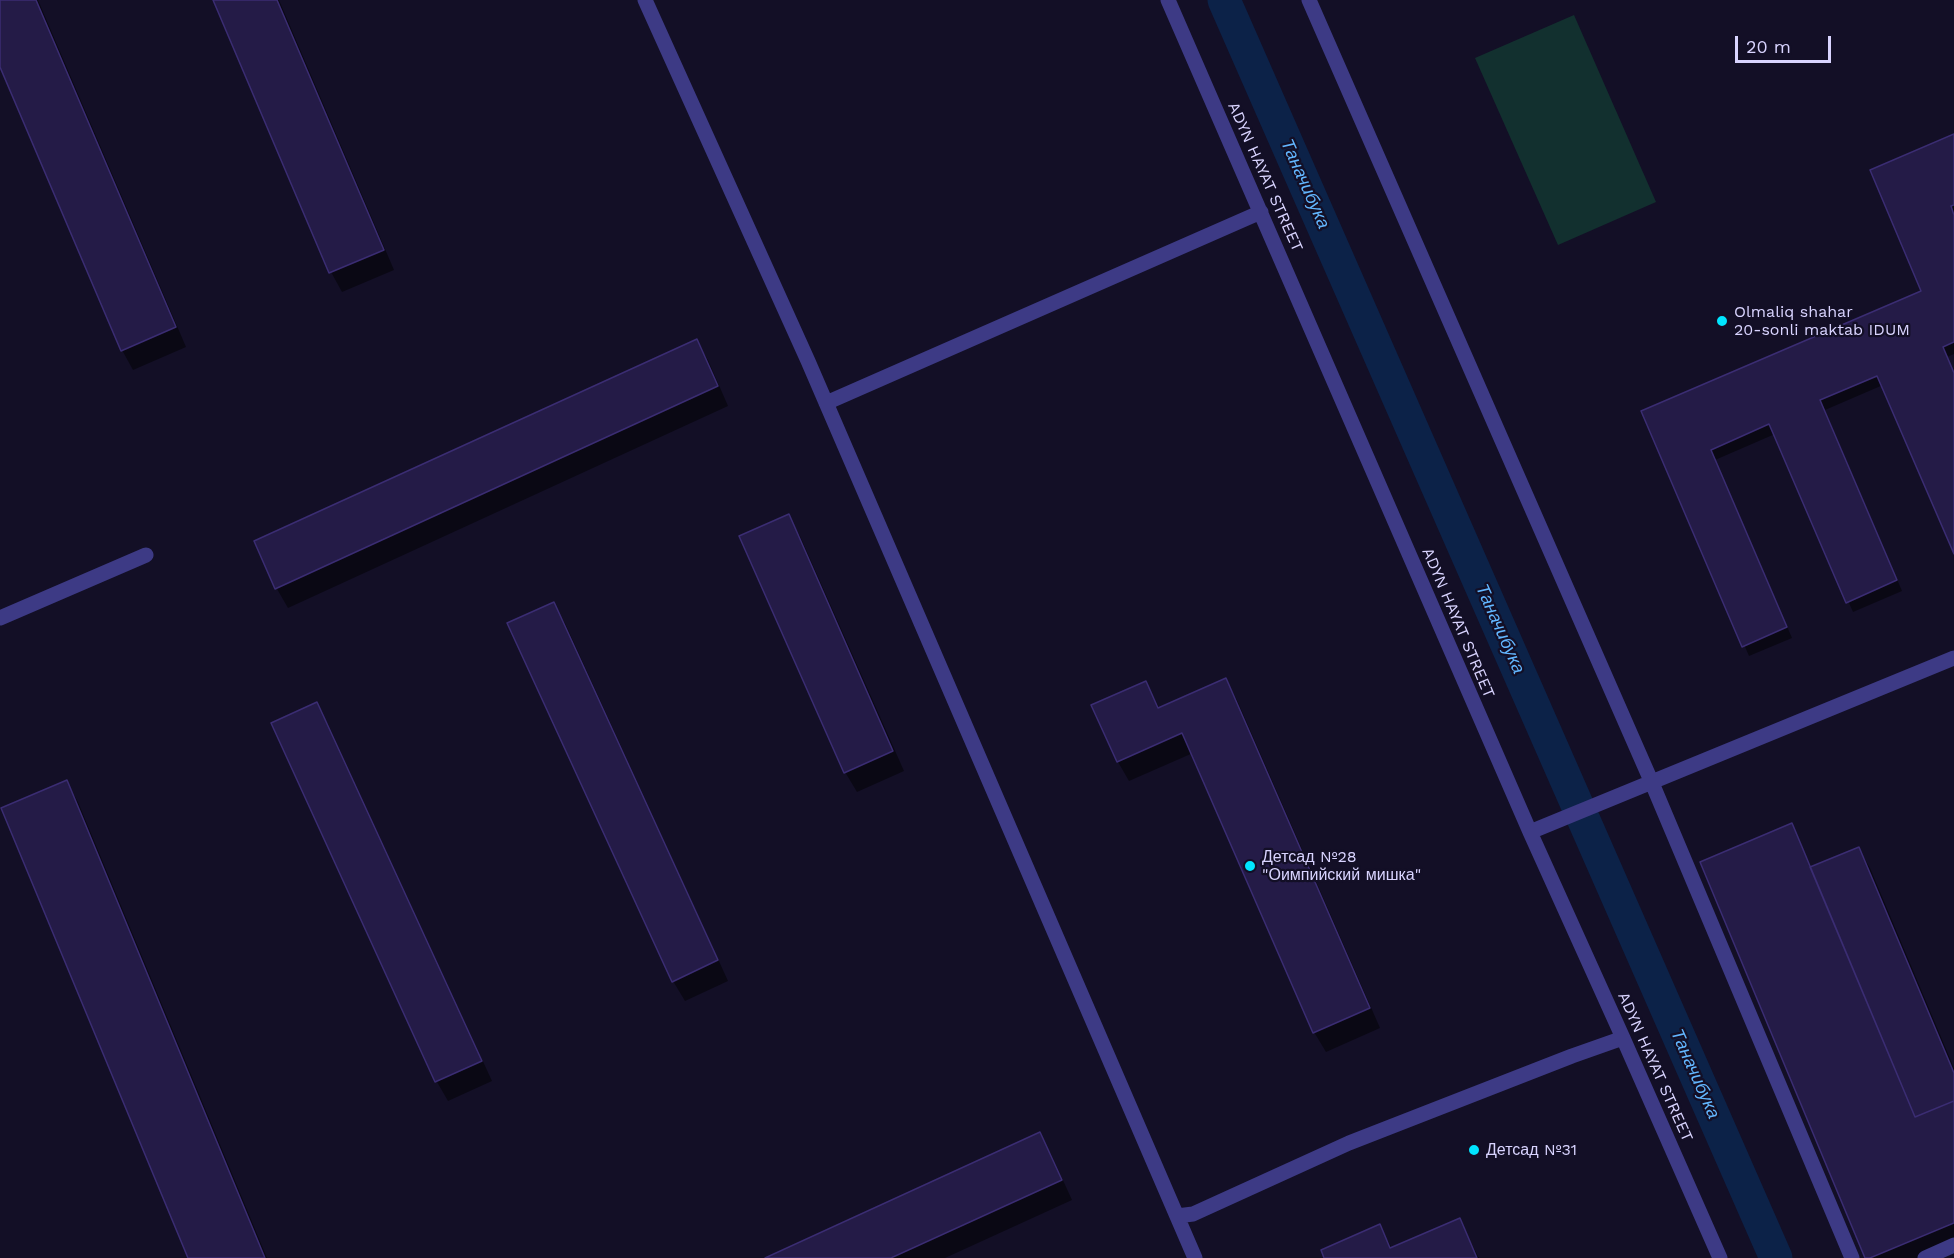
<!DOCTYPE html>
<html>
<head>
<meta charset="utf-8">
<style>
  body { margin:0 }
  #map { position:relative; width:1954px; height:1258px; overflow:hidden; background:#130f26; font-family:"Work Sans",sans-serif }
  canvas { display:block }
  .scale { position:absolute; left:1735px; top:36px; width:96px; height:27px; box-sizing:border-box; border:3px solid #d9d4ff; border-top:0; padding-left:8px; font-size:18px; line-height:21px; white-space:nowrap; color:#d9d4ff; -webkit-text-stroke:4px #130f26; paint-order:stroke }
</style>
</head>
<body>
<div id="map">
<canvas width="1954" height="1258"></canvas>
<div class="scale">20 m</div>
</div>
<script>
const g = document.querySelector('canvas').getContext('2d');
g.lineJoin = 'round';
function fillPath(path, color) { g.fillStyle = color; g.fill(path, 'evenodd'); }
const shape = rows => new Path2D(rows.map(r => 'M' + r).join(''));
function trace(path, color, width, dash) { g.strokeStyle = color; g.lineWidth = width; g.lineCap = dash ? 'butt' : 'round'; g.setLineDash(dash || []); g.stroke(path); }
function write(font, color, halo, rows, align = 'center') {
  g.font = font + ' "Work Sans",sans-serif'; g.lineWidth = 4.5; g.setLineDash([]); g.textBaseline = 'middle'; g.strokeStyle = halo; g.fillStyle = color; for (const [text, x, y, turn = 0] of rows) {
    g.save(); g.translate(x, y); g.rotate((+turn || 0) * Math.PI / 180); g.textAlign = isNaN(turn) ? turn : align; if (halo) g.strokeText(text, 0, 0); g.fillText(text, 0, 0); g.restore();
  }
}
fillPath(shape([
  [1574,15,1656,202,1558,245,1475,58]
]), '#12302f');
fillPath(shape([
  [0,0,38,0,186,347,133,370,122,350,0,63],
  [215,0,279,0,394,270,342,292,331,272],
  [1954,135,1954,354,1947,357,1954,373,1954,550,1883,385,1825,410,1902,591,1853,612,1775,434,1715,460,1792,638,1749,656,1643,412,1923,291],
  [696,340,708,360,728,406,288,608,277,589,256,542],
  [788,516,800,536,904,771,857,792,845,772],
  [553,603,565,623,728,981,685,1001,673,981],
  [1226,680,1237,700,1380,1028,1326,1052,1314,1032,1193,753,1129,781,1118,762,1146,683,1160,709],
  [317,704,328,724,492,1081,448,1101,437,1082,273,724],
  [67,782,78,802,267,1258,189,1258],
  [1791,825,1812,868,1859,849,1870,868,1954,1068,1954,1247,1928,1258,1867,1258],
  [1039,1134,1051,1154,1072,1200,945,1258,768,1258],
  [1459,1219,1479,1258,1326,1258,1379,1226,1392,1248]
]), '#0007');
trace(shape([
  [1224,0,1776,1258]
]), '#0c2248', 33);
const building = shape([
  [0,0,36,0,176,327,121,351,0,67,0,0],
  [213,0,277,0,384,250,329,273,213,0],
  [1954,134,1954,205,1951,206,1954,215,1954,342,1943,347,1954,373,1954,554,1877,376,1820,400,1897,580,1846,603,1769,424,1711,450,1787,627,1742,647,1641,411,1921,291,1870,170,1954,134],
  [697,339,718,386,275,589,254,541,697,339],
  [789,514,893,751,844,773,739,536,789,514],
  [554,602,718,960,672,982,507,623,554,602],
  [1226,678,1370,1008,1313,1033,1182,733,1117,762,1091,705,1146,681,1158,708,1226,678],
  [317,702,482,1061,435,1082,271,723,317,702],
  [67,780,265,1258,188,1258,1,808,67,780],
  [1792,823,1915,1117,1954,1101,1954,1223,1870,1258,1865,1258,1700,862,1792,823],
  [1859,847,1954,1073,1954,1101,1915,1117,1810,867,1859,847],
  [1040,1132,1062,1180,891,1258,765,1258,1040,1132],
  [1460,1218,1477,1258,1324,1258,1321,1250,1380,1224,1390,1248,1460,1218]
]);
fillPath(building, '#241b47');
trace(building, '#3b2d73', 1.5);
trace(shape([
  [645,0,808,361,1195,1258],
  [1168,0,1530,832,1623,1038,1720,1258],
  [1309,0,1652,783,1852,1258],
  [826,403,1261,212],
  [0,618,146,555],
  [1530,832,1954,658],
  [1177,1216,1193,1214,1349,1143,1572,1056,1623,1038],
  [1925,1258,1954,1245]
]), '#3d3a85', 15);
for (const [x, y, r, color] of [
  [1722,321,6,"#00e5ff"],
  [1250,866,6,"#00e5ff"],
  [1474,1150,6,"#00e5ff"]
]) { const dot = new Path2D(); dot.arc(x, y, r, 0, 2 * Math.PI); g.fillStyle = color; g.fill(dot); trace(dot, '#130f26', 2); }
write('16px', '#d9d4ff', '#130f26', [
  ["ADYN HAYAT STREET",1265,177,66],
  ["ADYN HAYAT STREET",1458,623,67],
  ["ADYN HAYAT STREET",1655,1067,66]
]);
write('16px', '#d9d4ff', '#130f26', [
  ["Olmaliq shahar",1734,312],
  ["20-sonli maktab IDUM",1734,330],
  ["Детсад №28",1262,857],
  ["\"Оимпийский мишка\"",1262,875],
  ["Детсад №31",1486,1150]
], 'left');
write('italic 18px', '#62b6ff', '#130f26', [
  ["Таначибука",1305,184,66],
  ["Таначибука",1500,629,66],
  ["Таначибука",1695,1074,66]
]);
</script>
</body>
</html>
